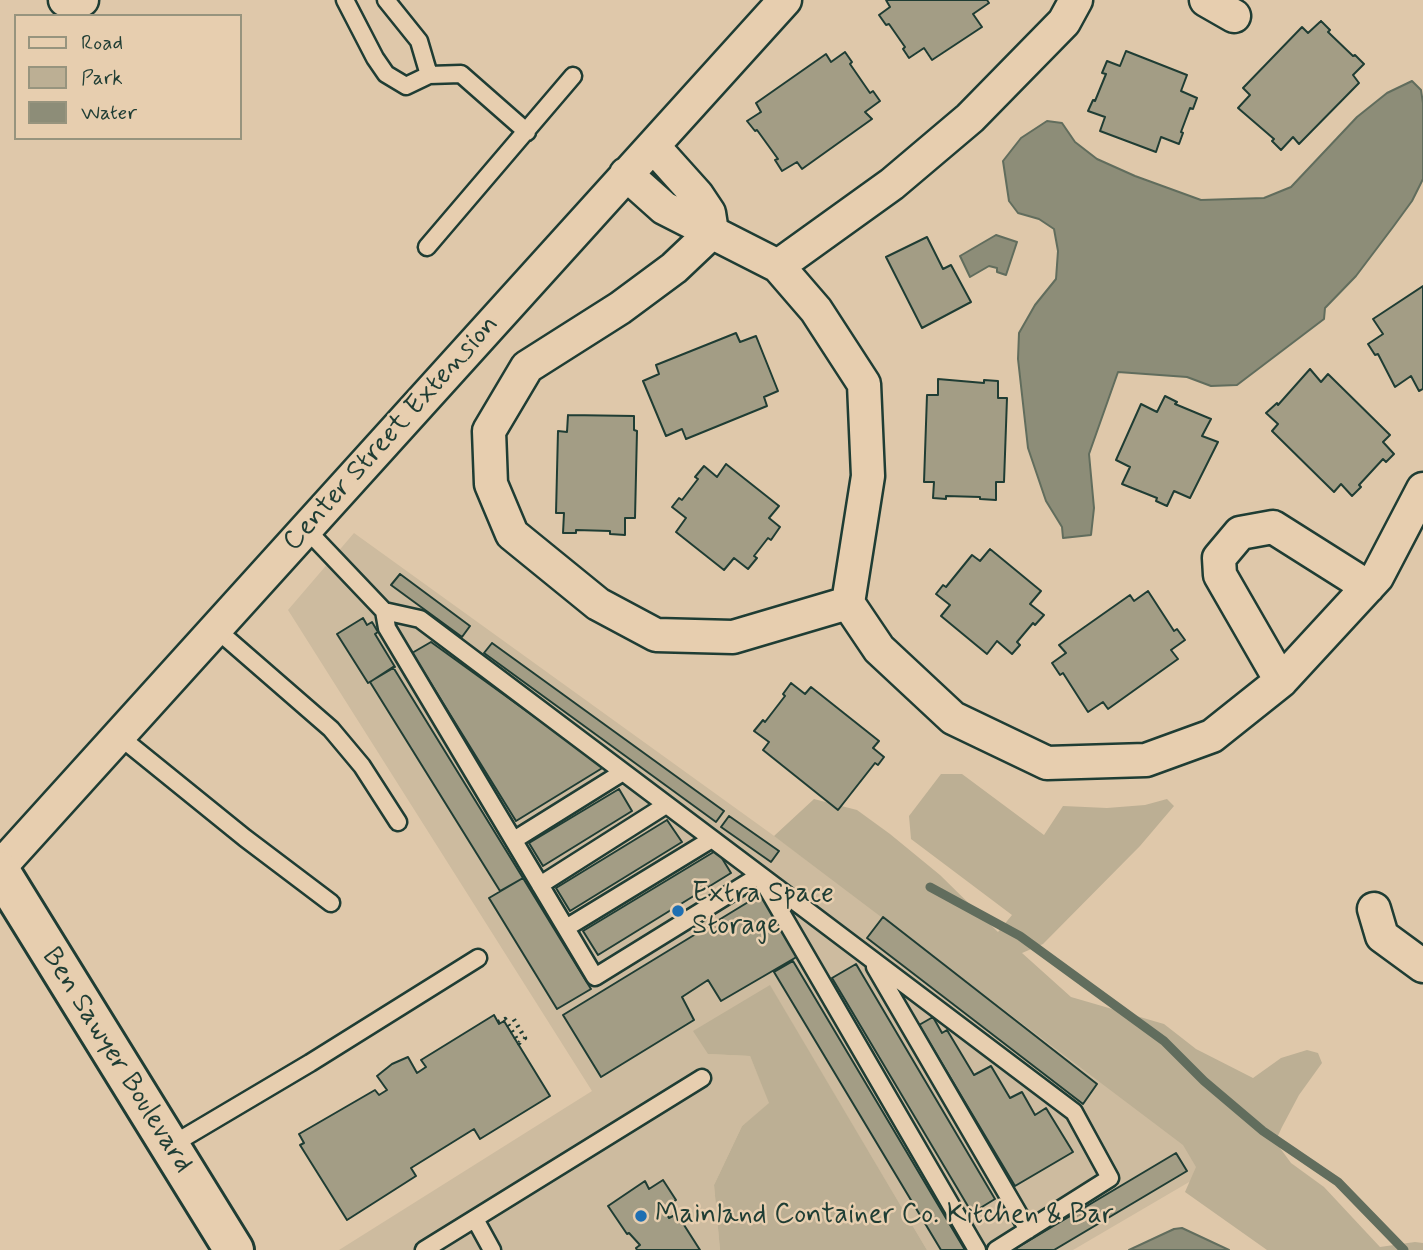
<!DOCTYPE html>
<html>
<head>
<meta charset="utf-8">
<style>
  body { margin:0 }
  #map { position:relative; width:1423px; height:1250px; overflow:hidden; background:#dfc8aa; font-family:Mynerve,sans-serif }
  canvas { display:block }
  .legend { position:absolute; left:14px; top:14px; width:228px; height:126px; box-sizing:border-box; background:#e7ceaf; border:2px solid #97947e; margin:0; padding:9px 12px; list-style:none; font-size:21px; color:#1f3d34 }
  .legend li { display:flex; align-items:center; gap:14px; height:35px }
  .legend b { width:35px; border:2px solid #97947e }
</style>
</head>
<body>
<div id="map">
<canvas width="1423" height="1250"></canvas>
<ul class="legend">
<li><b style="height:9px;background:#e7ceaf"></b>Road</li>
<li><b style="height:19px;background:#bcaf94"></b>Park</li>
<li><b style="height:19px;background:#8d8d78"></b>Water</li>
</ul>
</div>
<script>
const g = document.querySelector('canvas').getContext('2d');
g.lineJoin = 'round';
function fillPath(path, color) { g.fillStyle = color; g.fill(path, 'evenodd'); }
const shape = rows => new Path2D(rows.map(r => 'M' + r).join(''));
function trace(path, color, width, dash) { g.strokeStyle = color; g.lineWidth = width; g.lineCap = dash ? 'butt' : 'round'; g.setLineDash(dash || []); g.stroke(path); }
function write(font, color, halo, rows, align = 'center') {
  g.font = font + ' Mynerve,sans-serif'; g.lineWidth = 5; g.setLineDash([]); g.textBaseline = 'middle'; g.strokeStyle = halo; g.fillStyle = color; for (const [text, x, y, turn = 0] of rows) {
    g.save(); g.translate(x, y); g.rotate((+turn || 0) * Math.PI / 180); g.textAlign = isNaN(turn) ? turn : align; if (halo) g.strokeText(text, 0, 0); g.fillText(text, 0, 0); g.restore();
  }
}
fillPath(shape([
  [354,533,1225,1161,1073,1250,927,1250,770,986,708,1054,750,1056,770,1103,742,1126,714,1185,720,1250,339,1250,592,1091,288,610]
]), '#cdbb9f');
fillPath(shape([
  [941,774,962,774,1044,835,1063,806,1107,808,1145,805,1167,799,1174,806,1140,846,1043,944,1022,953,1071,997,1164,1024,1196,1049,1253,1078,1281,1058,1307,1050,1318,1053,1322,1063,1299,1095,1282,1127,1276,1140,1280,1148,1291,1163,1324,1187,1380,1247,1415,1242,1423,1243,1423,1250,1267,1250,1185,1192,1196,1167,1183,1145,774,836,814,799,857,810,890,834,940,875,998,932,1012,915,911,839,909,816],
  [770,985,927,1250,720,1250,714,1185,742,1126,769,1103,750,1056,708,1054,693,1031]
]), '#bcaf94');
const water = shape([
  [1412,81,1421,90,1423,103,1423,179,1412,201,1393,227,1356,276,1325,308,1324,319,1237,385,1211,386,1187,377,1118,372,1089,454,1094,508,1091,535,1063,538,1062,527,1046,501,1028,448,1018,359,1019,333,1035,305,1056,279,1058,251,1054,229,1039,219,1018,213,1009,201,1003,161,1021,138,1047,121,1062,123,1075,142,1097,159,1135,176,1201,200,1264,198,1291,187,1357,117,1387,93,1412,81],
  [996,235,1017,242,1006,275,997,272,997,268,989,266,970,277,960,256,996,235],
  [1182,1228,1229,1250,1129,1250,1174,1229,1182,1228]
]);
fillPath(water, '#8d8d78');
trace(water, '#616d5d', 2);
trace(shape([
  [930,887,1020,936,1164,1041,1204,1081,1263,1131,1338,1182,1404,1250]
]), '#616d5d', 9);
const building = shape([
  [886,0,987,0,989,3,973,14,982,27,932,60,924,48,909,58,903,49,905,47,889,24,886,25,879,15,890,7,886,0],
  [1321,21,1330,30,1328,32,1353,56,1355,55,1364,64,1353,75,1359,83,1299,144,1293,137,1281,150,1272,141,1274,139,1238,108,1250,95,1243,88,1302,27,1308,33,1321,21],
  [1126,51,1187,75,1181,91,1197,98,1193,109,1190,108,1181,132,1183,133,1179,144,1161,137,1156,152,1100,131,1105,117,1088,111,1093,100,1095,101,1106,74,1102,73,1107,61,1120,66,1126,51],
  [845,52,852,62,850,64,870,93,873,91,880,101,865,112,872,119,802,169,797,162,782,171,775,160,778,159,757,130,755,131,747,121,761,112,756,103,826,54,831,62,845,52],
  [927,237,943,269,951,265,971,302,922,328,886,257,927,237],
  [1423,286,1423,389,1419,391,1411,376,1395,387,1378,354,1375,355,1368,344,1383,334,1373,319,1423,286],
  [736,333,740,342,756,336,778,391,764,397,767,406,686,439,682,429,666,436,643,381,659,374,656,365,736,333],
  [1310,369,1321,382,1328,374,1390,435,1383,442,1394,454,1386,462,1383,459,1359,485,1361,487,1352,496,1341,484,1334,492,1272,431,1278,424,1266,413,1277,403,1278,405,1310,369],
  [938,379,984,383,984,380,998,381,998,398,1007,398,1004,482,996,482,996,500,980,499,980,497,946,496,946,499,933,498,934,482,924,482,927,395,938,395,938,379],
  [1165,396,1177,402,1175,404,1211,419,1202,436,1218,442,1190,498,1174,491,1167,506,1156,501,1157,498,1122,484,1130,467,1116,460,1141,404,1157,412,1165,396],
  [568,415,634,416,634,430,637,431,635,518,625,518,625,535,610,534,610,531,576,530,576,533,563,533,564,513,556,513,558,431,567,432,568,415],
  [726,464,779,506,769,518,780,527,771,540,768,538,754,556,757,558,748,569,734,558,724,570,676,532,686,518,672,507,679,498,682,500,698,479,695,477,704,466,717,477,726,464],
  [990,549,1041,591,1030,604,1044,615,1035,625,1033,623,1017,642,1020,645,1012,654,997,641,987,654,941,616,950,605,936,594,943,585,946,587,972,555,980,561,990,549],
  [400,574,470,626,462,637,391,585,400,574],
  [1148,591,1174,631,1177,629,1185,640,1171,650,1178,659,1108,709,1103,702,1088,712,1063,673,1060,675,1052,663,1066,653,1059,645,1130,595,1134,601,1148,591],
  [363,618,367,625,372,622,378,632,375,634,395,667,368,683,337,634,363,618],
  [431,642,604,767,516,821,412,653,431,642],
  [492,643,724,811,716,822,484,653,492,643],
  [393,667,523,878,500,891,370,682,393,667],
  [791,683,805,694,811,687,879,741,873,748,884,757,878,765,875,763,838,810,763,750,769,742,754,731,763,720,765,722,785,696,783,694,791,683],
  [619,789,632,811,543,866,529,843,619,789],
  [729,816,779,851,771,862,721,827,729,816],
  [667,820,682,842,570,911,556,888,667,820],
  [717,850,731,873,598,955,583,931,717,850],
  [523,878,591,989,557,1009,489,898,523,878],
  [763,893,800,955,721,1001,708,980,682,997,694,1020,601,1077,563,1015,763,893],
  [883,917,1097,1084,1083,1104,867,938,883,917],
  [793,961,965,1250,941,1250,774,972,793,961],
  [856,964,995,1199,972,1213,832,978,856,964],
  [494,1015,499,1024,504,1021,550,1096,480,1139,474,1129,411,1168,416,1176,347,1220,300,1145,304,1143,299,1134,375,1090,379,1095,387,1090,377,1076,392,1064,408,1057,417,1073,426,1067,421,1060,494,1015],
  [933,1017,942,1033,947,1030,974,1075,991,1066,1010,1098,1022,1092,1035,1115,1046,1108,1073,1152,1015,1186,919,1025,933,1017],
  [1176,1153,1187,1171,1054,1250,1013,1250,1176,1153],
  [663,1180,676,1200,663,1208,669,1218,677,1214,700,1250,637,1250,636,1248,640,1245,629,1233,627,1234,608,1206,645,1181,649,1189,663,1180]
]);
fillPath(building, '#a39d85');
trace(building, '#1f3d34', 2);
const lane = shape([
  [345,0,375,58,386,74,406,86,429,75,461,74,527,132],
  [386,0,419,41,429,75],
  [427,247,573,76],
  [306,529,384,611,387,628,595,977,760,875,420,619,384,611],
  [216,629,331,729,362,766,398,822],
  [119,736,245,838,331,903],
  [514,840,623,772],
  [760,875,1074,1112,1110,1178,996,1250],
  [764,883,977,1250],
  [540,885,666,805],
  [566,928,712,839],
  [875,967,1028,1230],
  [170,1146,310,1063,478,958],
  [475,1219,492,1250],
  [424,1250,702,1078]
]);
const street = shape([
  [65,0,82,0],
  [1206,0,1234,16],
  [653,146,697,195,709,213,712,232],
  [626,174,664,208,778,266,816,310,864,384,868,476,848,603],
  [712,232,674,268,620,308,527,367,489,431,491,484,512,534,598,604,656,635,733,637,848,603,879,649,953,718,1047,763,1146,760,1212,736,1281,681,1377,577,1423,489],
  [778,266,892,184,970,118,1064,22,1076,0],
  [1281,681,1220,575,1219,558,1240,533,1273,527,1368,587],
  [0,867,785,0],
  [1374,909,1382,936,1423,966]
]);
const primary = shape([
  [0,871,234,1250]
]);
trace(lane, '#1f3d34', 21);
trace(street, '#1f3d34', 37);
trace(primary, '#1f3d34', 44);
trace(shape([
  [498,1022,505,1019,519,1043,525,1038,513,1018]
]), '#1f3d34', 4.5, [2, 5]);
trace(lane, '#e7ceaf', 16);
trace(street, '#e7ceaf', 32);
trace(primary, '#e7ceaf', 38);
for (const [x, y, r, color] of [
  [678,911,7,"#1f6fb2"],
  [641,1216,7,"#1f6fb2"]
]) { const dot = new Path2D(); dot.arc(x, y, r, 0, 2 * Math.PI); g.fillStyle = color; g.fill(dot); trace(dot, '#e7ceaf', 2.5); }
write('28px', '#1f3d34', '#e7ceaf', [
  ["Center Street Extension",392,434,-48],
  ["Ben Sawyer Boulevard",116,1061,58]
]);
write('28px', '#1f3d34', '#e7ceaf', [
  ["Extra Space",692,895],
  ["Storage",692,927],
  ["Mainland Container Co. Kitchen & Bar",655,1216]
], 'left');
</script>
</body>
</html>
